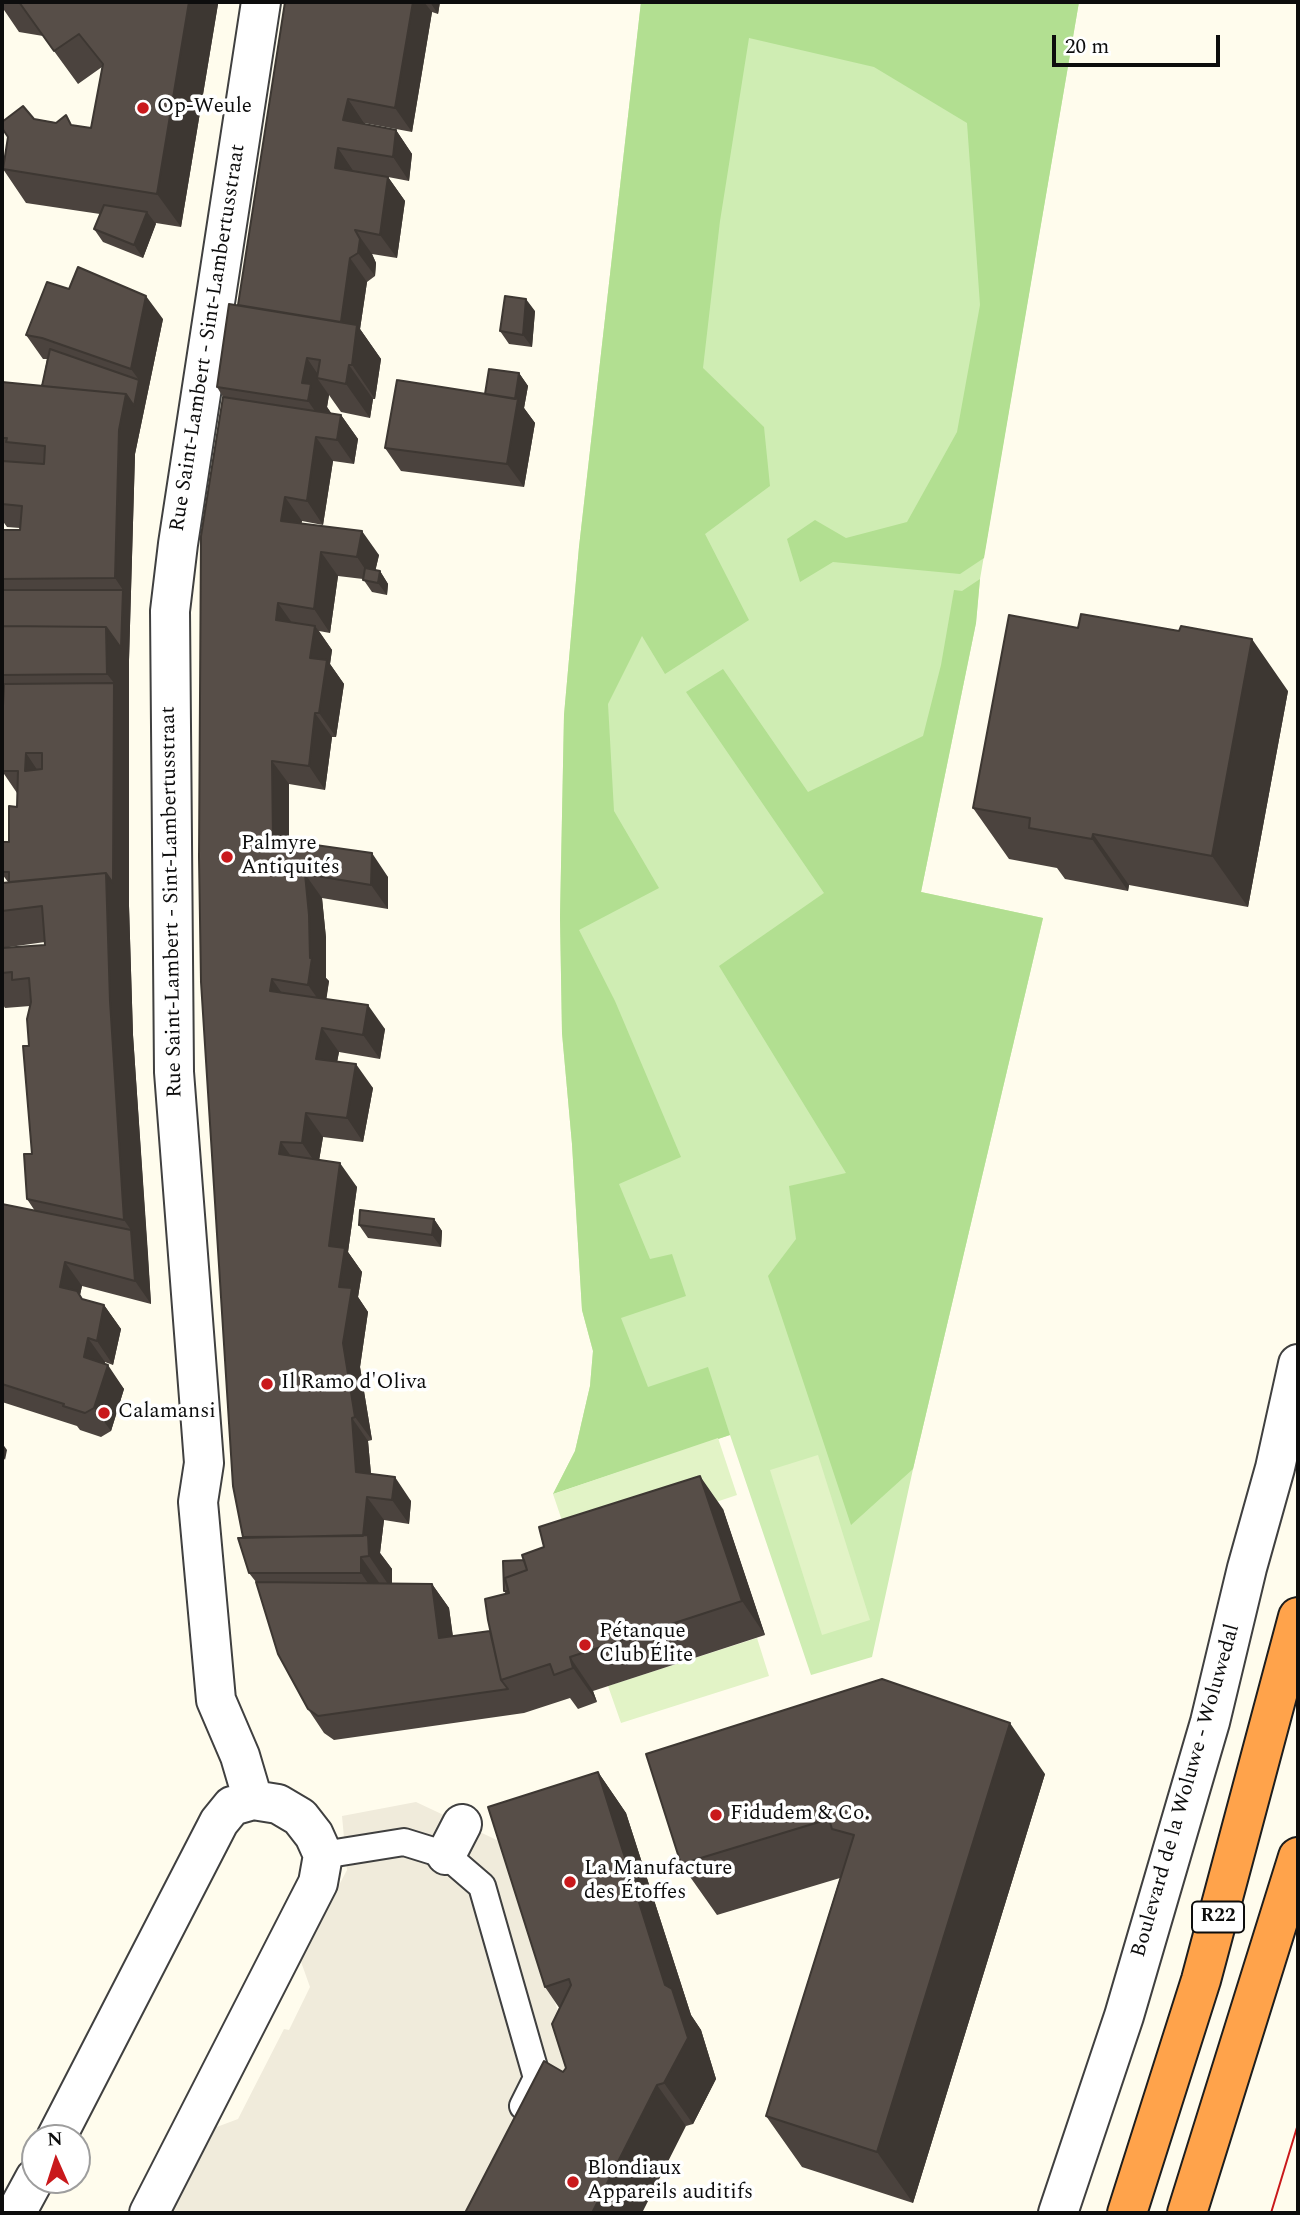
<!DOCTYPE html>
<html>
<head>
<meta charset="utf-8">
<style>
  body { margin:0 }
  #map { position:relative; width:1300px; height:2215px; overflow:hidden; background:#fffced; font-family:Spectral,serif }
  canvas { display:block }
  .frame { position:absolute; inset:0; border:4px solid #0d0d0d; pointer-events:none }
  .north { position:absolute; left:21px; top:2124px; width:70px; height:70px; box-sizing:border-box; background:#fff; border:2px solid #9e9e9e; border-radius:50%; rotate:357deg; font-size:19px; font-weight:700; line-height:28px; text-align:center; color:#0d0d0d }
  .north::after { content:''; display:block; margin:auto; width:24px; height:32px; background:#c9191c; clip-path:polygon(50% 0,100% 100%,50% 72%,0 100%) }
  .scale { position:absolute; left:1052px; top:35px; width:168px; height:32px; box-sizing:border-box; border:4px solid #0d0d0d; border-top:0; padding-left:9px; font-size:21px; line-height:24px; white-space:nowrap; color:#0d0d0d; -webkit-text-stroke:5px #fff; paint-order:stroke }
</style>
</head>
<body>
<div id="map">
<canvas width="1300" height="2215"></canvas>
<div class="frame"></div>
<div class="north">N</div>
<div class="scale">20 m</div>
</div>
<script>
const g = document.querySelector('canvas').getContext('2d');
g.lineJoin = 'round';
function fillPath(path, color) { g.fillStyle = color; g.fill(path, 'evenodd'); }
const shape = rows => new Path2D(rows.map(r => 'M' + r).join(''));
function trace(path, color, width, dash) { g.strokeStyle = color; g.lineWidth = width; g.lineCap = dash ? 'butt' : 'round'; g.setLineDash(dash || []); g.stroke(path); }
function write(font, color, halo, rows, align = 'center') {
  g.font = font + ' Spectral,serif'; g.lineWidth = 7; g.setLineDash([]); g.textBaseline = 'middle'; g.strokeStyle = halo; g.fillStyle = color; for (const [text, x, y, turn = 0] of rows) {
    g.save(); g.translate(x, y); g.rotate((+turn || 0) * Math.PI / 180); g.textAlign = isNaN(turn) ? turn : align; if (halo) g.strokeText(text, 0, 0); g.fillText(text, 0, 0); g.restore();
  }
}
fillPath(shape([
  [641,2,1079,2,980,579,976,623,921,892,1043,918,913,1469,872,1657,811,1675,730,1435,553,1494,575,1451,590,1386,593,1351,582,1310,572,1144,562,1033,560,917,564,715,579,547]
]), '#cfedb3');
fillPath(shape([
  [641,2,1079,2,984,558,960,574,833,562,800,582,787,539,815,520,846,538,907,522,957,432,980,305,967,123,874,67,749,38,720,221,703,368,764,427,770,486,705,534,749,620,665,674,642,636,608,704,614,811,659,888,579,930,615,1001,681,1157,619,1184,650,1259,672,1254,686,1296,621,1318,648,1387,708,1367,730,1435,553,1494,575,1451,590,1386,593,1351,582,1310,572,1144,562,1033,560,917,564,715,579,547],
  [980,579,976,623,921,892,1043,918,913,1469,851,1525,768,1276,796,1239,789,1186,846,1173,719,966,824,893,686,692,723,669,808,792,923,736,941,665,954,590,962,591]
]), '#b2df91');
fillPath(shape([
  [718,1438,737,1495,572,1550,553,1494],
  [818,1455,870,1620,822,1635,770,1470],
  [757,1638,769,1676,621,1723,608,1686]
]), '#e2f3c6');
fillPath(shape([
  [416,1802,501,1842,575,2062,500,2213,171,2213,214,2128,238,2119,284,2029,289,2030,310,1987,300,1959,347,1870,342,1816]
]), '#f0ebdb');
const lane = shape([
  [323,1855,404,1842,446,1855,482,1886,537,2078,523,2106]
]);
const street = shape([
  [253,1800,240,1756,216,1700,198,1502,204,1463,174,1072,170,611,178,544,261,2],
  [446,1855,462,1824],
  [56,2138,219,1822,232,1806,253,1800,278,1804,300,1817,314,1835,323,1855,318,1883,149,2213],
  [16,2213,35,2178],
  [1058,2213,1124,2016,1210,1722,1247,1568,1275,1468,1298,1364]
]);
const highway = shape([
  [1127,2213,1201,1980,1298,1617],
  [1187,2213,1298,1857]
]);
trace(lane, '#404040', 30);
trace(street, '#404040', 42);
trace(highway, '#1e1e1e', 42);
trace(lane, '#fff', 26);
trace(street, '#fff', 38);
trace(highway, '#ffa34b', 38);
trace(shape([
  [1271,2213,1298,2124]
]), '#c9191c', 2);
fillPath(shape([
  [2,2,217,2,218,4,181,227,156,223,143,258,103,242,94,229,100,214,26,203,3,169,8,138,2,128,34,119,91,128,102,67,78,84,43,36,19,32,2,7],
  [285,2,440,2,438,14,432,12,412,132,364,123,364,124,396,130,412,154,409,181,388,177,405,201,397,258,372,254,376,263,375,276,367,282,360,329,381,359,375,399,373,399,370,418,341,412,329,395,327,407,332,414,341,415,358,439,354,464,333,461,323,525,302,521,301,523,379,555,375,571,380,571,388,584,387,595,372,592,363,579,338,576,330,633,319,631,332,650,330,664,344,684,336,737,332,737,325,790,289,784,289,841,388,877,388,909,322,898,326,938,326,978,329,981,326,999,385,1029,380,1059,339,1052,337,1062,373,1088,363,1142,323,1137,319,1160,357,1187,348,1252,362,1272,358,1297,368,1312,360,1367,372,1440,368,1441,371,1474,411,1501,409,1524,384,1520,380,1553,392,1569,392,1584,432,1584,449,1608,453,1636,490,1631,506,1594,504,1591,524,1560,723,1509,765,1635,593,1691,597,1702,578,1709,570,1698,524,1713,334,1740,324,1733,308,1709,256,1582,249,1573,243,1537,223,397,217,387,238,305],
  [535,311,532,347,509,344,500,331],
  [163,319,135,454,129,660,129,906,133,1035,151,1304,82,1286,80,1295,83,1300,104,1305,121,1329,113,1365,105,1362,105,1364,124,1389,111,1431,101,1437,80,1430,77,1426,2,1402,2,1204,35,1211,27,1199,32,1154,29,1046,30,1006,5,1008,2,1003,2,948,45,945,45,942,2,948,2,883,8,882,2,874,2,842,9,842,17,807,17,793,2,771,3,697,2,695,2,590,3,590,2,589,2,530,20,530,20,528,7,527,2,520,2,382,42,386,47,359,43,359,26,335],
  [519,373,528,386,524,408,535,423,524,487,401,471,385,448,485,394],
  [1288,691,1248,907,1129,885,1128,891,1065,879,1057,868,1009,859,973,808],
  [434,1219,442,1231,441,1247,368,1238,359,1225],
  [646,1754,1045,1774,913,2203,802,2167,766,2116,840,1878,717,1915,681,1864],
  [598,1772,626,1813,691,2015,701,2030,716,2079,693,2124,686,2126,563,2072,566,2068,560,2009,545,1987]
]), '#4b433e');
fillPath(shape([
  [189,2,217,2,218,4,181,227,157,194],
  [413,2,424,2,432,12,412,132,395,108],
  [430,2,440,2,438,14],
  [348,99,364,123,360,144,343,120],
  [396,130,412,154,409,181,393,157],
  [338,148,354,172,335,168],
  [388,177,405,201,397,258,380,235],
  [147,212,156,224,143,258,134,245],
  [355,230,372,254,376,263,375,276,358,253],
  [350,258,367,282,360,329,381,359,375,399,352,365,339,331],
  [146,296,163,319,135,454,129,660,129,906,133,1035,148,1254,124,1220,110,1001,106,873,114,683,107,674,106,627,123,590,115,578,119,430,126,394,139,380,131,369],
  [526,299,535,311,532,347,523,335],
  [307,358,321,379,317,378,329,395,327,407,334,418,332,435,308,401,302,383],
  [349,365,373,399,370,418,346,384],
  [519,373,528,386,524,408,535,423,524,487,507,464,513,408],
  [341,415,358,439,354,464,337,440],
  [316,437,333,461,323,525,307,501],
  [285,497,302,521,298,544,281,521],
  [362,531,379,555,373,581,357,557],
  [321,552,338,576,330,633,314,609],
  [380,571,388,584,387,595,378,583],
  [278,603,295,627,276,620],
  [315,626,332,650,330,664,344,684,336,737,319,713,310,658],
  [1252,639,1288,691,1248,907,1212,856],
  [315,713,332,737,325,790,309,766],
  [26,753,42,777,25,771],
  [272,761,289,784,289,862,273,839],
  [1093,834,1129,885,1128,891,1092,839],
  [372,853,388,877,388,909,371,885],
  [305,874,322,898,326,938,326,978,329,981,325,1009,308,985,310,958],
  [272,979,289,1003,270,991],
  [368,1005,385,1029,380,1059,363,1035],
  [322,1028,339,1052,333,1083,316,1059],
  [356,1064,373,1088,363,1142,347,1118],
  [306,1113,323,1137,318,1167,302,1143],
  [281,1142,298,1166,279,1154],
  [340,1163,357,1187,348,1252,362,1272,358,1297,368,1312,360,1367,372,1440,355,1417,343,1343,339,1287,329,1246],
  [434,1219,442,1231,441,1247,432,1235],
  [131,1230,148,1254,151,1304,135,1281],
  [65,1262,82,1286,80,1295,60,1287],
  [104,1305,121,1329,113,1365,97,1341],
  [88,1338,105,1362,101,1381,84,1357],
  [108,1365,124,1389,111,1431,94,1408],
  [352,1418,368,1441,373,1496,356,1472],
  [2,1443,7,1450,5,1460,2,1455],
  [700,1476,723,1509,765,1635,742,1601],
  [395,1477,411,1501,409,1524,392,1500],
  [367,1497,384,1520,380,1553,392,1569,392,1590,369,1556,362,1544],
  [361,1557,385,1591,384,1607,361,1573],
  [432,1584,449,1608,456,1662,439,1638],
  [570,1657,593,1691,597,1702,573,1668],
  [1010,1723,1045,1774,913,2203,877,2152],
  [598,1772,626,1813,691,2015,701,2030,716,2079,693,2124,664,2083,665,1985],
  [657,2085,686,2126,642,2213,592,2213]
]), '#3d3732');
const building = shape([
  [17,2,189,2,157,194,3,169,8,137,2,128,2,122,23,106,34,119,56,123,66,115,71,125,91,128,103,64,79,34,54,51,19,2,17,2],
  [285,2,413,2,395,108,348,99,343,120,396,130,393,157,338,148,335,168,388,177,380,235,355,230,360,239,358,253,350,258,341,322,238,305,285,2],
  [104,205,147,212,134,245,94,229,104,205],
  [78,267,146,296,131,369,42,338,26,335,47,282,69,289,78,267],
  [505,296,526,299,523,335,500,331,505,296],
  [229,304,357,325,352,365,349,365,346,384,317,378,320,360,307,358,302,383,311,384,308,401,217,387,229,304],
  [50,349,139,380,134,406,126,394,42,386,50,349],
  [489,369,519,373,515,399,485,394,489,369],
  [397,380,518,399,507,464,385,448,397,380],
  [2,382,126,394,119,430,115,578,2,579,2,530,20,530,22,506,2,504,2,461,44,464,45,446,6,442,7,438,2,438,2,382],
  [223,397,341,415,337,440,316,437,307,501,285,497,281,521,362,531,357,557,321,552,314,609,278,603,276,620,315,626,310,658,327,660,319,713,315,713,309,766,272,761,273,839,372,853,371,885,305,874,309,915,310,958,312,958,308,985,272,979,270,991,368,1005,363,1035,322,1028,316,1059,356,1064,347,1118,306,1113,302,1143,281,1142,279,1154,340,1163,329,1246,345,1248,339,1287,352,1288,343,1343,355,1417,352,1418,356,1472,395,1477,392,1500,367,1497,363,1536,243,1537,233,1486,201,982,199,857,201,536,223,397],
  [365,568,380,571,378,583,363,580,365,568],
  [2,590,123,590,121,648,106,627,2,626,2,590],
  [1081,614,1179,631,1181,626,1252,639,1212,856,1093,834,1092,839,1029,828,1030,818,973,808,1009,615,1078,628,1081,614],
  [2,626,106,627,107,674,2,675,2,626],
  [114,683,113,883,106,873,9,882,9,872,2,872,2,842,9,842,9,806,17,807,18,771,2,771,2,727,4,684,114,683],
  [26,753,42,753,42,769,25,771,26,753],
  [106,873,110,1001,124,1220,27,1199,24,1154,32,1154,23,1046,29,1046,27,1019,31,1002,29,978,12,980,12,972,2,973,2,948,45,945,42,906,2,911,2,883,106,873],
  [2,1204,131,1230,135,1281,65,1262,60,1287,77,1291,82,1299,104,1305,97,1341,88,1338,84,1357,108,1365,94,1408,85,1413,63,1406,64,1404,2,1384,2,1204],
  [360,1210,434,1219,432,1235,359,1225,360,1210],
  [700,1476,742,1601,570,1657,573,1668,554,1675,550,1664,501,1680,488,1620,485,1599,509,1593,505,1578,527,1570,522,1555,544,1547,539,1527,700,1476],
  [368,1535,369,1556,361,1557,361,1573,249,1573,238,1538,368,1535],
  [524,1560,527,1570,505,1578,508,1591,504,1591,503,1561,524,1560],
  [256,1582,432,1584,439,1638,490,1631,501,1680,508,1689,318,1716,308,1709,278,1654,256,1582],
  [882,1679,1010,1723,877,2152,766,2116,854,1835,832,1829,829,1819,681,1864,646,1754,882,1679],
  [598,1772,665,1985,672,1989,688,2038,664,2083,657,2085,592,2213,465,2213,544,2061,563,2072,566,2068,552,2024,571,1985,569,1979,545,1987,488,1807,598,1772]
]);
fillPath(building, '#574e48');
trace(building, '#3d3732', 2);
for (const [x, y, r, color] of [
  [143,108,7,"#c9191c"],
  [227,857,7,"#c9191c"],
  [267,1384,7,"#c9191c"],
  [104,1413,7,"#c9191c"],
  [585,1645,7,"#c9191c"],
  [716,1815,7,"#c9191c"],
  [570,1882,7,"#c9191c"],
  [573,2182,7,"#c9191c"]
]) { const dot = new Path2D(); dot.arc(x, y, r, 0, 2 * Math.PI); g.fillStyle = color; g.fill(dot); trace(dot, '#fff', 2.5); }
for (const [x, y, w] of [
  [1218,1917,52]
]) { const box = new Path2D(); box.roundRect(x - w / 2, y - 15.5, w, 31, 5); g.fillStyle = '#fff'; g.fill(box); trace(box, '#0d0d0d', 2); }
write('bold 19px', '#0d0d0d', null, [
  ["R22",1218,1917]
]);
write('21px', '#0d0d0d', '#fff', [
  ["Op-Weule",157,108],
  ["Palmyre",241,845],
  ["Antiquités",241,869],
  ["Il Ramo d'Oliva",281,1384],
  ["Calamansi",118,1413],
  ["Pétanque",599,1633],
  ["Club Élite",599,1657],
  ["Fidudem & Co.",730,1815],
  ["La Manufacture",584,1870],
  ["des Étoffes",584,1894],
  ["Blondiaux",587,2170],
  ["Appareils auditifs",587,2194]
], 'left');
write('21px', '#0d0d0d', '#fff', [
  ["Rue Saint-Lambert - Sint-Lambertusstraat",209,338,-81],
  ["Rue Saint-Lambert - Sint-Lambertusstraat",173,902,-91],
  ["Boulevard de la Woluwe - Woluwedal",1187,1791,-74]
]);
</script>
</body>
</html>
